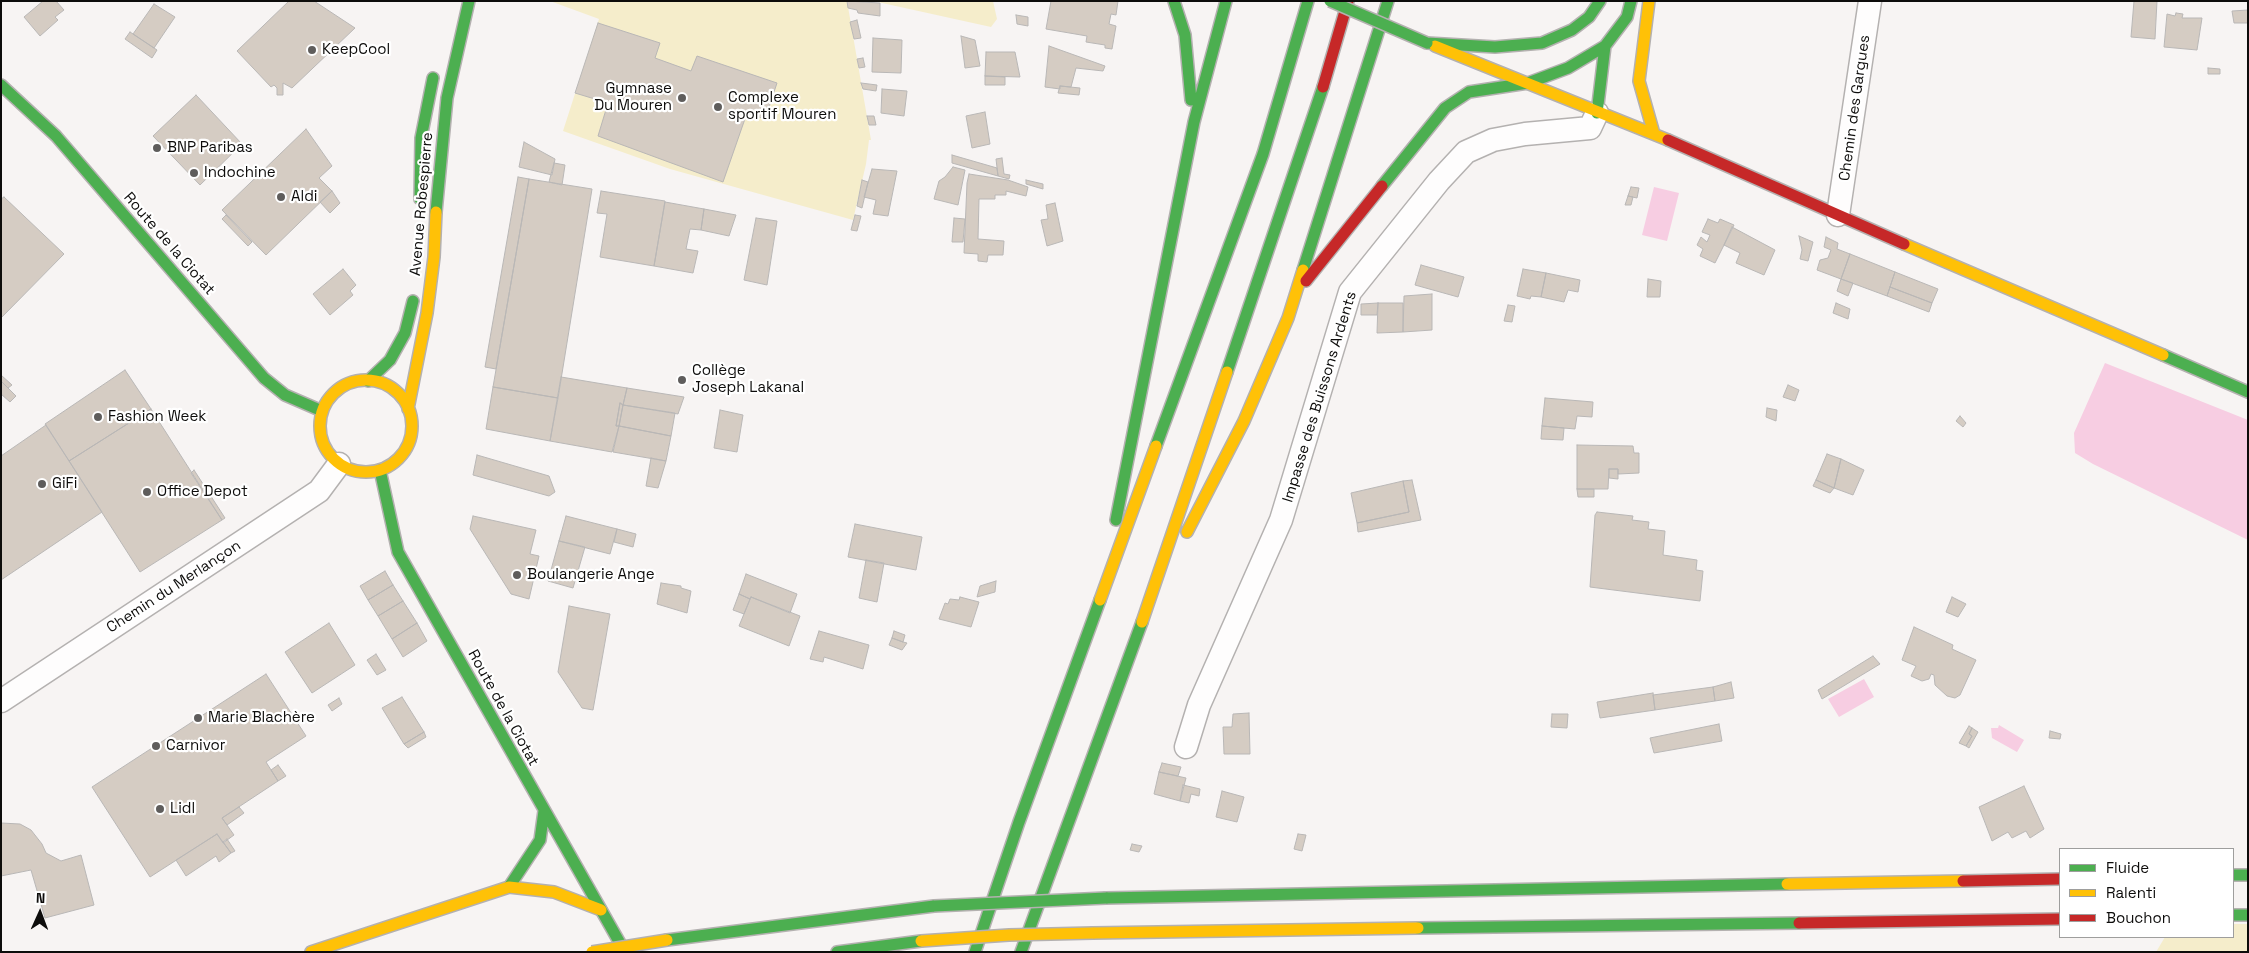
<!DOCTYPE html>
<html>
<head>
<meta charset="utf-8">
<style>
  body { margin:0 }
  #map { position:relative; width:2249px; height:953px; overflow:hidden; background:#f7f4f3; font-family:"Space Grotesk",sans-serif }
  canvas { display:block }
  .frame { position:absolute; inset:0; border:2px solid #0d0c0b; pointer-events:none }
  .legend { position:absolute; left:2059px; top:848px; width:175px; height:90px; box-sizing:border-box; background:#fff; border:1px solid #9e9e9d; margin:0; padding:6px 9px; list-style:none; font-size:15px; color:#0d0c0b }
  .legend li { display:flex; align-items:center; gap:10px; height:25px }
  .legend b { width:25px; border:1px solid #9e9e9d }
  .north { position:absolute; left:15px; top:888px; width:50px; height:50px; -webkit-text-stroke:4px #fff; paint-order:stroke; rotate:2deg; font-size:14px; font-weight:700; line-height:20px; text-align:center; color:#0d0c0b }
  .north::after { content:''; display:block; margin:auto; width:18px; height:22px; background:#0d0c0b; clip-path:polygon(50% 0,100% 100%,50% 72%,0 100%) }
</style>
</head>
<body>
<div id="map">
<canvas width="2249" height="953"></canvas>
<div class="frame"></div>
<ul class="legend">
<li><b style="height:6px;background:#4caf50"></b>Fluide</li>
<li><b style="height:6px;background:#ffc107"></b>Ralenti</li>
<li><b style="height:6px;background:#c62828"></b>Bouchon</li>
</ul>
<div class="north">N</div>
</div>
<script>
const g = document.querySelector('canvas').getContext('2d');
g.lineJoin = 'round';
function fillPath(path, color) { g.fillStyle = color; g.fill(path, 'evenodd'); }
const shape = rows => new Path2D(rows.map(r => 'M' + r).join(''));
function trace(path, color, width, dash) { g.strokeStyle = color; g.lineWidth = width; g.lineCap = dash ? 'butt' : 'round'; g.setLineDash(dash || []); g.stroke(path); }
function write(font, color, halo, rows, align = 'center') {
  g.font = font + ' "Space Grotesk",sans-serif'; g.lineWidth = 4.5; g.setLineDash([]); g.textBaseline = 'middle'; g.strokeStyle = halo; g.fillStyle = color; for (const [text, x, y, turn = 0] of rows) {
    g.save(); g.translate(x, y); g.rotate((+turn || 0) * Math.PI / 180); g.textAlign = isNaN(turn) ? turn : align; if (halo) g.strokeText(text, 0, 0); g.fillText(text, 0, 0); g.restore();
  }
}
fillPath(shape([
  [550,1,847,1,871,140,869,140,866,164,853,220,670,169,563,131,599,19],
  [873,1,993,1,997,19,991,27],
  [2233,924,2248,924,2248,952,2156,952,2165,937,2233,937]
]), '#f5edcb');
fillPath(shape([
  [1654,187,1679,193,1667,241,1642,235],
  [2105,363,2248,420,2248,540,2093,464,2075,453,2074,433],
  [1864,679,1874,697,1839,717,1828,699],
  [1999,725,2024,740,2017,752,1992,738,1991,728,1998,728]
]), '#f7cde2');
const building = shape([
  [43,1,56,1,64,10,55,17,58,20,40,36,24,17,43,1],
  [289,1,314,1,355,28,292,88,283,83,283,95,277,95,277,88,274,85,271,87,237,51,289,1],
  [847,1,880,3,880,16,858,13,857,10,848,8,847,1],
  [1051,1,1118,1,1116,15,1111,14,1109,24,1116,26,1112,49,1105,48,1105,45,1086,42,1087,36,1046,29,1051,1],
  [2134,1,2157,1,2155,39,2131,37,2134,1],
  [154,4,175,17,154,48,133,34,154,4],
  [2248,10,2248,23,2234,23,2232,11,2248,10],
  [2176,13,2183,14,2182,18,2202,18,2197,50,2164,47,2167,14,2175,16,2176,13],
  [1016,15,1028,17,1028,26,1017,24,1016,15],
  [857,20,861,38,854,39,850,22,857,20],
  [598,23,660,43,655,58,691,71,697,56,777,83,765,119,747,113,723,182,598,136,608,103,575,93,598,23],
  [130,32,157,50,152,58,125,39,130,32],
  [961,36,975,40,980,66,965,68,961,36],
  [873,38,902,40,901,73,872,72,873,38],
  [1049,46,1105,66,1103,71,1076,68,1071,87,1060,86,1060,89,1045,87,1049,46],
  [986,52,1015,52,1020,77,985,76,986,52],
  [863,58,865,67,859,68,857,59,863,58],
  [2208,68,2220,69,2220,74,2208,74,2208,68],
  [985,76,1005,77,1005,85,985,85,985,76],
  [861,83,877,85,876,91,863,89,861,83],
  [1060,86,1080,88,1079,95,1058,93,1060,86],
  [882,89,907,91,904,116,881,113,882,89],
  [196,95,242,144,200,185,153,136,196,95],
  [985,112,990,144,972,148,966,116,985,112],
  [867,116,874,116,876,125,869,125,867,116],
  [306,129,332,166,319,178,332,191,266,255,222,210,306,129],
  [524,142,555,159,552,175,519,167,524,142],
  [952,155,997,168,998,176,952,163,952,155],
  [1002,158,1004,174,1010,175,1009,179,998,176,996,159,1002,158],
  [554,163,565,165,562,185,549,182,554,163],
  [953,167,965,170,958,205,934,199,939,181,945,177,953,167],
  [872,169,897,171,888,216,873,214,876,200,864,197,872,169],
  [969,174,1008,180,1028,187,1026,196,1006,191,1006,195,995,195,995,199,979,199,978,239,1004,241,1003,255,988,255,987,262,978,261,978,254,964,253,967,183,969,174],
  [518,177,529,179,496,369,485,367,518,177],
  [529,179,592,189,558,398,493,387,529,179],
  [862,180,868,182,862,208,857,206,862,180],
  [1026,180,1043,184,1043,189,1026,184,1026,180],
  [1631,187,1639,188,1637,198,1628,196,1631,187],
  [332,191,340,203,330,213,320,202,332,191],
  [601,191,665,201,654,266,600,257,607,214,597,213,601,191],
  [1628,196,1633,197,1631,205,1625,205,1628,196],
  [4,197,64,254,1,318,1,199,4,197],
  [665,202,704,209,701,230,690,229,686,249,698,251,693,273,654,266,665,202],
  [1055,203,1063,241,1047,246,1041,220,1048,219,1046,205,1055,203],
  [704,209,736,215,729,236,701,230,704,209],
  [226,215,252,242,248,246,222,219,226,215],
  [855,215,861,216,857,231,851,230,855,215],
  [756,218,777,221,767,285,744,280,756,218],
  [954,218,965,219,963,242,952,242,954,218],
  [1708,219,1718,223,1720,219,1734,225,1715,263,1700,256,1703,249,1697,245,1701,237,1707,242,1710,235,1702,232,1708,219],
  [1732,227,1775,250,1764,275,1736,263,1740,253,1724,245,1732,227],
  [1799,236,1813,242,1808,261,1800,259,1802,250,1799,236],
  [1826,237,1838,243,1837,249,1850,254,1841,279,1817,270,1820,260,1828,258,1831,250,1824,247,1826,237],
  [1850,254,1895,272,1887,296,1841,279,1850,254],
  [1421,265,1464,277,1458,297,1415,285,1421,265],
  [343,269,356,285,350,291,353,295,330,315,313,294,343,269],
  [1523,269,1546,273,1541,297,1531,296,1530,299,1517,296,1523,269],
  [1895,272,1938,289,1932,303,1890,287,1895,272],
  [1546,273,1580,280,1578,292,1568,290,1564,302,1541,297,1546,273],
  [1648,279,1661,281,1660,297,1647,297,1648,279],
  [1841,279,1853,283,1848,296,1837,291,1841,279],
  [1890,287,1932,303,1929,312,1887,296,1890,287],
  [1432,294,1432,330,1403,332,1404,296,1432,294],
  [1378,303,1377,315,1361,315,1361,304,1378,303],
  [1378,303,1403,303,1403,332,1377,333,1378,303],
  [1836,303,1850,309,1848,319,1833,313,1836,303],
  [1508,305,1515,306,1512,322,1504,321,1508,305],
  [125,370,151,409,69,461,45,424,125,370],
  [1,375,12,385,8,388,1,381,1,375],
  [561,377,627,388,623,405,620,403,616,426,619,426,612,452,550,441,561,377],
  [1,381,16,396,10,402,1,394,1,381],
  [1788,385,1799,390,1795,401,1783,397,1788,385],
  [493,387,558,398,550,441,486,429,493,387],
  [627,388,684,397,678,414,623,405,627,388],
  [1545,398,1593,402,1592,417,1577,416,1575,429,1542,426,1545,398],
  [620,403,623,405,619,426,616,426,620,403],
  [623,405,675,413,671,436,619,426,623,405],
  [1767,408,1777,410,1776,421,1766,417,1767,408],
  [151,409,222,520,140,572,69,461,151,409],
  [720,410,743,415,737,452,714,448,720,410],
  [1960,416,1966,423,1963,427,1956,421,1960,416],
  [46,425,102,512,1,580,1,456,46,425],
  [619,426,671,436,666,461,613,452,619,426],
  [1542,426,1564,428,1563,440,1541,439,1542,426],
  [1577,445,1633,446,1634,453,1639,453,1639,473,1618,474,1618,469,1609,469,1608,489,1577,489,1577,445],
  [1827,454,1841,459,1834,488,1816,480,1827,454],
  [477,455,549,476,555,492,549,496,473,475,477,455],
  [651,458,666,461,658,488,646,486,651,458],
  [1841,459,1864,470,1853,495,1834,488,1841,459],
  [1609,469,1618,469,1618,479,1609,478,1609,469],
  [194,470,225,518,222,520,191,473,194,470],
  [1412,480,1421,520,1358,532,1357,523,1409,512,1403,481,1412,480],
  [1816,480,1834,488,1830,493,1813,486,1816,480],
  [1403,481,1409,512,1357,523,1351,493,1403,481],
  [1577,489,1594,489,1594,497,1578,497,1577,489],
  [1597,512,1633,516,1632,520,1649,522,1648,529,1665,531,1663,555,1697,560,1696,570,1703,571,1700,601,1590,587,1595,515,1597,512],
  [473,516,536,530,530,554,539,556,529,599,511,594,470,529,473,516],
  [566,516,617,529,610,554,559,541,566,516],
  [855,524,922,537,916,570,848,557,855,524],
  [617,529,636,534,633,547,614,542,617,529],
  [559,541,585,547,573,588,548,581,559,541],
  [866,560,884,563,877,602,859,598,866,560],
  [385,571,393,585,368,600,360,586,385,571],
  [746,574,797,594,790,613,751,597,750,599,739,594,746,574],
  [996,581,995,592,977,597,980,586,996,581],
  [661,583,681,586,681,588,691,591,687,613,657,604,661,583],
  [393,585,403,601,378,616,368,600,393,585],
  [739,594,750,599,744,614,733,610,739,594],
  [751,597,800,616,789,646,739,626,751,597],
  [960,597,979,602,971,627,939,619,945,603,948,604,950,599,959,600,960,597],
  [1952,597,1966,604,1958,617,1946,612,1952,597],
  [403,601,417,623,392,639,378,616,403,601],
  [569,606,610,614,593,710,582,708,558,672,569,606],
  [329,623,355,665,312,693,285,652,329,623],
  [417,623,427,641,403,657,392,639,417,623],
  [1914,627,1953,645,1952,649,1976,660,1960,695,1955,698,1947,696,1935,685,1934,675,1931,674,1929,679,1922,681,1911,676,1916,666,1902,660,1914,627],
  [819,631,869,645,863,669,824,657,823,662,810,659,819,631],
  [894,631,905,635,903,642,892,638,894,631],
  [892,638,903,642,907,643,902,650,889,645,892,638],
  [376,654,386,670,377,675,367,660,376,654],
  [1873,656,1880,664,1822,699,1818,690,1873,656],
  [266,674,306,736,266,762,278,781,222,818,234,835,223,843,217,834,150,877,92,787,266,674],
  [1731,682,1734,698,1715,701,1713,687,1731,682],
  [1713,687,1715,701,1655,710,1653,695,1713,687],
  [1653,693,1655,710,1600,718,1597,702,1653,693],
  [402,697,424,732,404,744,382,708,402,697],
  [339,698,342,704,332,711,328,705,339,698],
  [1249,713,1250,754,1224,754,1223,727,1232,727,1233,714,1249,713],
  [1552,714,1568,714,1567,728,1551,727,1552,714],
  [1719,724,1722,741,1654,753,1650,738,1719,724],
  [1969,726,1972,728,1969,734,1972,736,1966,746,1959,743,1969,726],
  [1972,728,1978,732,1969,748,1966,746,1972,736,1969,734,1972,728],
  [2050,731,2061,734,2060,739,2049,738,2050,731],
  [424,732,426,737,408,748,404,744,424,732],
  [1162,763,1181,767,1178,776,1159,772,1162,763],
  [278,765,286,776,278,781,271,770,278,765],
  [1159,772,1186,778,1180,801,1154,794,1159,772],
  [1183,785,1200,789,1199,796,1191,794,1189,803,1180,801,1183,785],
  [2024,786,2044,829,2030,838,2026,831,2012,838,2008,832,1992,841,1979,807,2024,786],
  [1222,791,1244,797,1237,822,1216,817,1222,791],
  [239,807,244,813,227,825,222,818,239,807],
  [1,823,20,824,31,830,42,844,46,853,61,861,81,855,94,905,45,918,31,870,1,876,1,823],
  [217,834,231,853,219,862,216,856,186,876,176,860,217,834],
  [1298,834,1306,835,1302,851,1294,849,1298,834],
  [227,839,235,851,231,853,223,842,227,839],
  [1132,844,1142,846,1139,852,1130,850,1132,844]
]);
fillPath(building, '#d5ccc3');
trace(building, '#b9b7b6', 1);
const street = shape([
  [1838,215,1870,1],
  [1,701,319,491,339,464],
  [1186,747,1199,705,1281,520,1350,292,1439,181,1466,152,1493,140,1525,134,1590,128,1597,113]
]);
const fast = shape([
  [1174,1,1185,35,1191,100],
  [1427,43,1495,47,1542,43,1572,30,1589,17,1600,1],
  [1528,83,1568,68,1605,46,1627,17,1631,1],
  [1,85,56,136,264,378,285,395,322,411],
  [1597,113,1605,46],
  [1382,186,1445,108,1469,92,1528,83],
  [420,199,421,138,433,78],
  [436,212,447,98,469,1],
  [1303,270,1388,1],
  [2163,355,2248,392],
  [1227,372,1323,87],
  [368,381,390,360,405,333,413,301],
  [1156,446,1263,154,1308,1],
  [380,470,398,552,625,952],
  [1116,520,1194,122,1226,1],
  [2233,875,2248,875],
  [509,887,540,840,544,811],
  [1106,898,1787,884],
  [2233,915,2248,915],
  [1418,928,1799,923],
  [667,940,934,906],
  [837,952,921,941],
  [975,952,1019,822,1100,600],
  [1021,952,1142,622]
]);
const slow = shape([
  [1649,1,1639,81,1654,134],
  [1435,46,1668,140],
  [1904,244,2163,355],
  '320 426a46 46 0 1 1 92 0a46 46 0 1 1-92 0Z',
  [408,409,427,313,434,257,436,212],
  [1187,532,1244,421,1288,318,1303,270],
  [1100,600,1156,446],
  [1142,622,1227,372],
  [1787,884,1963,881],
  [1093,933,1418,928],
  [311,952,509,887,554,892,601,910]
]);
const jam = shape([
  [1323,87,1348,1],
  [1668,140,1904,244],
  [1306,281,1382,186],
  [1963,881,2060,879],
  [1799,923,2060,919]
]);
trace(street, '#b4b1b0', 25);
trace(fast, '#b4b1b0', 14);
trace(slow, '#b4b1b0', 14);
trace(jam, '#b4b1b0', 14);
trace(street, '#fefdfd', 22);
trace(fast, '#4caf50', 11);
trace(slow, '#ffc107', 11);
trace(jam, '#c62828', 11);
const fastBridge = shape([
  [1330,1,1427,43],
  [934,906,1106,898]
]);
const slowBridge = shape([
  [921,941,1009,935,1093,933],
  [592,952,667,940]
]);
trace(fastBridge, '#b4b1b0', 14, []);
trace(slowBridge, '#b4b1b0', 14, []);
trace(fastBridge, '#4caf50', 11);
trace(slowBridge, '#ffc107', 11);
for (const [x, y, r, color] of [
  [312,50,5,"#5f5d5c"],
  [682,98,5,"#5f5d5c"],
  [718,107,5,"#5f5d5c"],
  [157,148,5,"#5f5d5c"],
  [194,173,5,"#5f5d5c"],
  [281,197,5,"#5f5d5c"],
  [682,380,5,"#5f5d5c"],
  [98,417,5,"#5f5d5c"],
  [42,484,5,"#5f5d5c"],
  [147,492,5,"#5f5d5c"],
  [517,575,5,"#5f5d5c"],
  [198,718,5,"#5f5d5c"],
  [156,746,5,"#5f5d5c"],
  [160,809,5,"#5f5d5c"]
]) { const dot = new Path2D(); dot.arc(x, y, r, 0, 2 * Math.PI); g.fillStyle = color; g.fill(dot); trace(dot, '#fff', 2); }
write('15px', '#0d0c0b', '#fff', [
  ["KeepCool",322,50],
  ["Gymnase",672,89,"right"],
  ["Du Mouren",672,106,"right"],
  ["Complexe",728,98],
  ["sportif Mouren",728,115],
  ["BNP Paribas",167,148],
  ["Indochine",204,173],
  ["Aldi",291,197],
  ["Collège",692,371],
  ["Joseph Lakanal",692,388],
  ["Fashion Week",108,417],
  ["GiFi",52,484],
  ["Office Depot",157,492],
  ["Boulangerie Ange",527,575],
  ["Marie Blachère",208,718],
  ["Carnivor",166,746],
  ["Lidl",170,809]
], 'left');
write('15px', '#0d0c0b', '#fff', [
  ["Chemin des Gargues",1855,108,-82],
  ["Avenue Robespierre",422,204,-85],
  ["Route de la Ciotat",169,244,49],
  ["Impasse des Buissons Ardents",1320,397,-73],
  ["Chemin du Merlançon",174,587,-33],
  ["Route de la Ciotat",503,708,61]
]);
</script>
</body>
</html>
